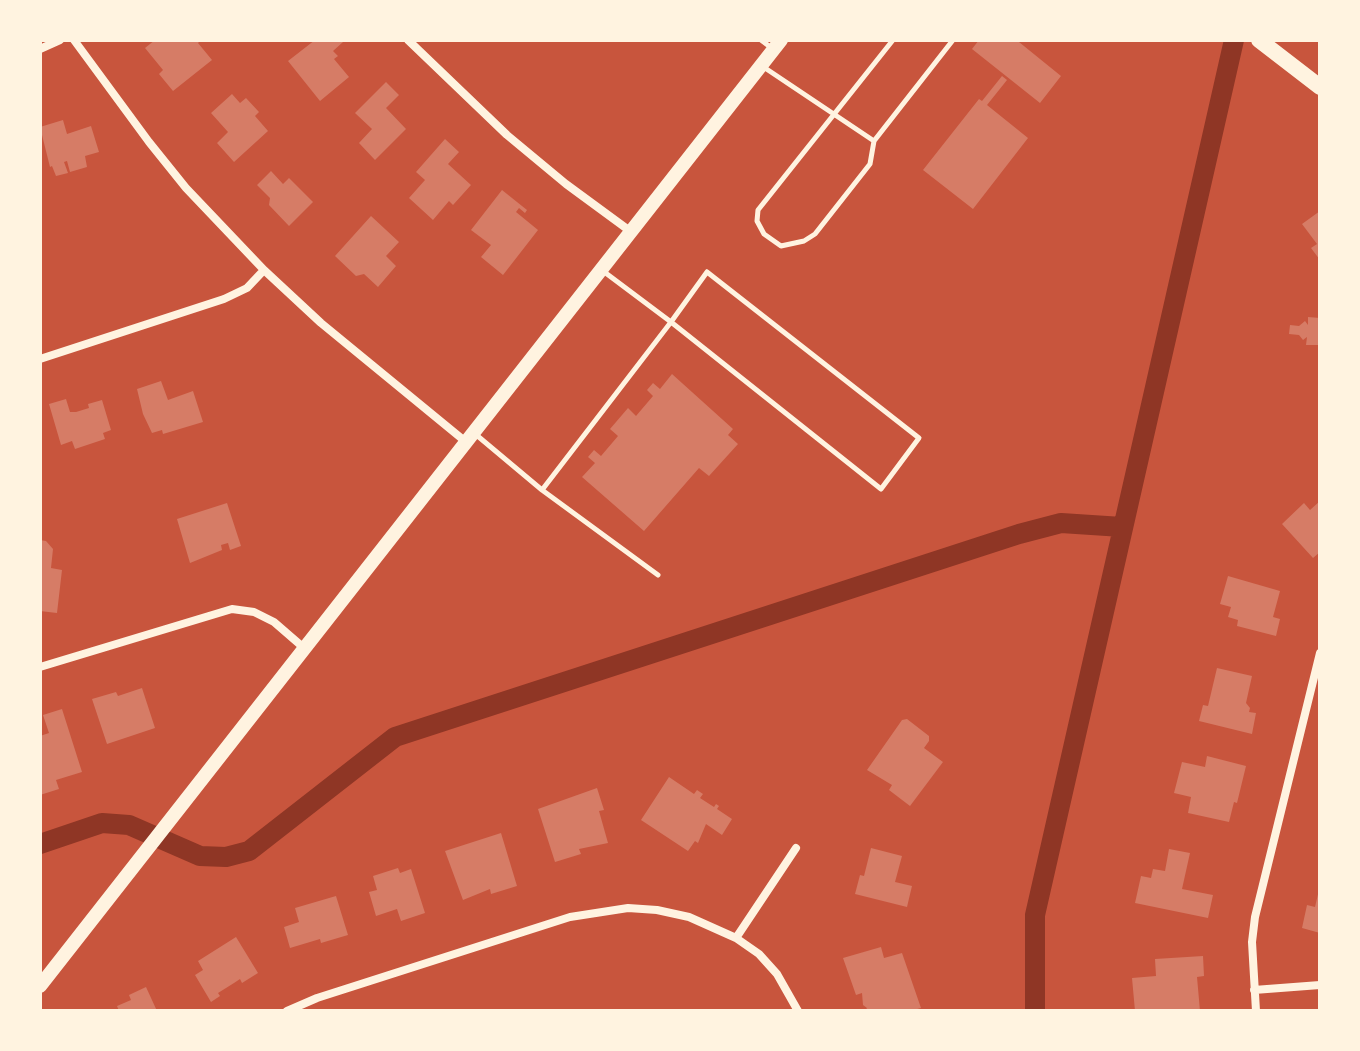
<!DOCTYPE html>
<html>
<head>
<meta charset="utf-8">
<style>
  body { margin:0 }
  #map { position:relative; width:1360px; height:1051px; overflow:hidden; background:#c8553d; font-family:"Public Sans",sans-serif }
  canvas { display:block }
  .frame { position:absolute; inset:0; border:42px solid #fff3e0; pointer-events:none }
</style>
</head>
<body>
<div id="map">
<canvas width="1360" height="1051"></canvas>
<div class="frame"></div>
</div>
<script>
const g = document.querySelector('canvas').getContext('2d');
g.lineJoin = 'round';
const shape = rows => new Path2D(rows.map(r => 'M' + r).join(''));
function trace(path, color, width, dash) { g.strokeStyle = color; g.lineWidth = width; g.lineCap = dash ? 'butt' : 'round'; g.setLineDash(dash || []); g.stroke(path); }
function fillPath(path, color) { g.fillStyle = color; g.fill(path, 'evenodd'); }
trace(shape([
  [40,844,102,823,129,825,200,856,226,857,249,851,395,737,1019,534,1061,523,1122,527],
  [1035,1011,1035,915,1234,40]
]), '#8f3625', 20);
fillPath(shape([
  [155,40,201,40,198,43,212,60,173,91,159,74,163,70,145,48],
  [315,40,341,40,343,42,333,51,338,56,334,59,349,77,320,101,288,61],
  [979,40,1021,40,1019,42,1061,76,1040,103,972,49],
  [1002,76,1007,80,987,105,1028,138,973,209,923,170,979,99,982,101],
  [386,82,399,95,386,108,406,129,375,160,359,143,372,129,355,113],
  [232,94,240,103,246,98,259,112,255,116,268,131,234,162,217,143,228,132,211,113],
  [63,120,67,134,91,126,99,152,85,156,87,167,70,172,67,161,64,162,68,173,56,176,52,166,50,167,40,127],
  [445,139,459,152,448,164,471,185,453,205,449,201,433,220,409,198,425,180,416,172],
  [271,171,283,184,289,178,313,202,289,226,269,205,270,198,257,185],
  [502,190,527,210,525,213,519,208,516,212,538,230,503,275,481,257,491,245,471,230],
  [1320,211,1320,260,1311,248,1317,244,1302,224],
  [371,216,399,242,386,256,396,266,378,287,364,274,356,276,335,256],
  [1308,317,1320,318,1320,345,1306,345,1307,337,1303,340,1299,335,1289,334,1290,325,1299,326,1305,321,1308,325],
  [672,374,733,429,728,435,738,444,709,476,699,468,644,531,582,477,595,463,588,457,594,450,601,456,618,436,610,429,628,408,636,416,653,396,647,390,653,383,660,389],
  [161,381,168,400,193,391,203,422,163,434,162,430,152,433,143,414,137,389],
  [66,399,70,412,76,412,89,408,88,404,102,400,111,430,103,433,105,439,75,449,72,441,61,445,49,404],
  [1320,501,1320,552,1313,558,1282,524,1304,503,1310,510],
  [227,503,241,546,230,550,228,543,221,545,222,550,190,563,177,519],
  [40,540,46,541,53,549,51,568,62,570,57,613,40,611],
  [1228,576,1280,591,1273,617,1280,619,1276,636,1237,626,1238,620,1228,617,1231,607,1220,604],
  [1217,668,1252,676,1246,703,1250,708,1249,712,1256,713,1252,734,1199,721,1203,705,1208,706],
  [142,688,155,728,107,744,92,699,116,692,118,696],
  [62,709,82,772,56,780,59,789,40,795,40,736,49,733,43,715],
  [907,719,929,736,929,741,924,748,943,762,910,806,889,790,892,785,867,770,902,720],
  [1207,756,1246,766,1237,803,1234,802,1229,822,1188,813,1191,797,1174,793,1182,762,1205,767],
  [669,777,694,794,697,790,703,794,700,798,714,807,716,804,719,806,717,809,732,819,722,835,706,824,698,843,695,841,688,851,641,820],
  [597,788,604,810,599,811,608,843,579,849,581,854,555,862,538,809],
  [501,833,517,886,491,894,490,889,463,900,445,851],
  [871,848,902,856,895,882,912,886,907,907,855,894,860,875,864,876],
  [1169,849,1190,853,1182,889,1213,895,1208,918,1135,903,1141,876,1151,878,1153,869,1165,871],
  [398,868,400,873,411,869,425,913,401,921,397,909,376,916,369,892,377,890,373,876],
  [1319,890,1320,890,1320,933,1302,928,1307,905,1315,907],
  [336,896,348,935,321,943,320,939,290,948,284,927,299,922,295,908],
  [236,937,258,973,242,983,240,979,234,983,218,993,220,996,211,1002,195,975,203,970,198,961],
  [881,947,884,958,902,953,921,1008,910,1011,865,1011,867,1008,863,1005,862,993,856,995,843,958],
  [1203,956,1204,976,1197,977,1200,1011,1135,1011,1132,978,1156,976,1155,959],
  [146,987,157,1011,119,1011,117,1006,131,1000,129,995]
]), '#d67c66');
trace(shape([
  [761,40,773,49],
  [762,66,874,141,953,40],
  [874,141,870,164,815,234,804,241,781,246,764,234,757,221,758,210,893,40],
  [707,272,919,438,881,489,671,322,707,272],
  [474,433,542,490,671,322,603,271],
  [542,490,658,575]
]), '#fff3e0', 5);
trace(shape([
  [74,40,149,142,186,188,264,270,321,323,466,442],
  [408,40,507,135,566,184,630,231],
  [40,49,60,40],
  [40,359,224,299,247,288,264,270],
  [40,667,232,609,254,612,274,622,304,648],
  [736,938,796,848],
  [1254,990,1320,985],
  [287,1011,317,998,570,917,628,908,657,910,689,917,736,938,759,954,777,974,798,1011],
  [1256,1011,1252,942,1255,917,1320,653]
]), '#fff3e0', 8);
trace(shape([
  [40,986,781,40]
]), '#fff3e0', 14);
trace(shape([
  [1259,40,1320,87]
]), '#fff3e0', 16);
</script>
</body>
</html>
